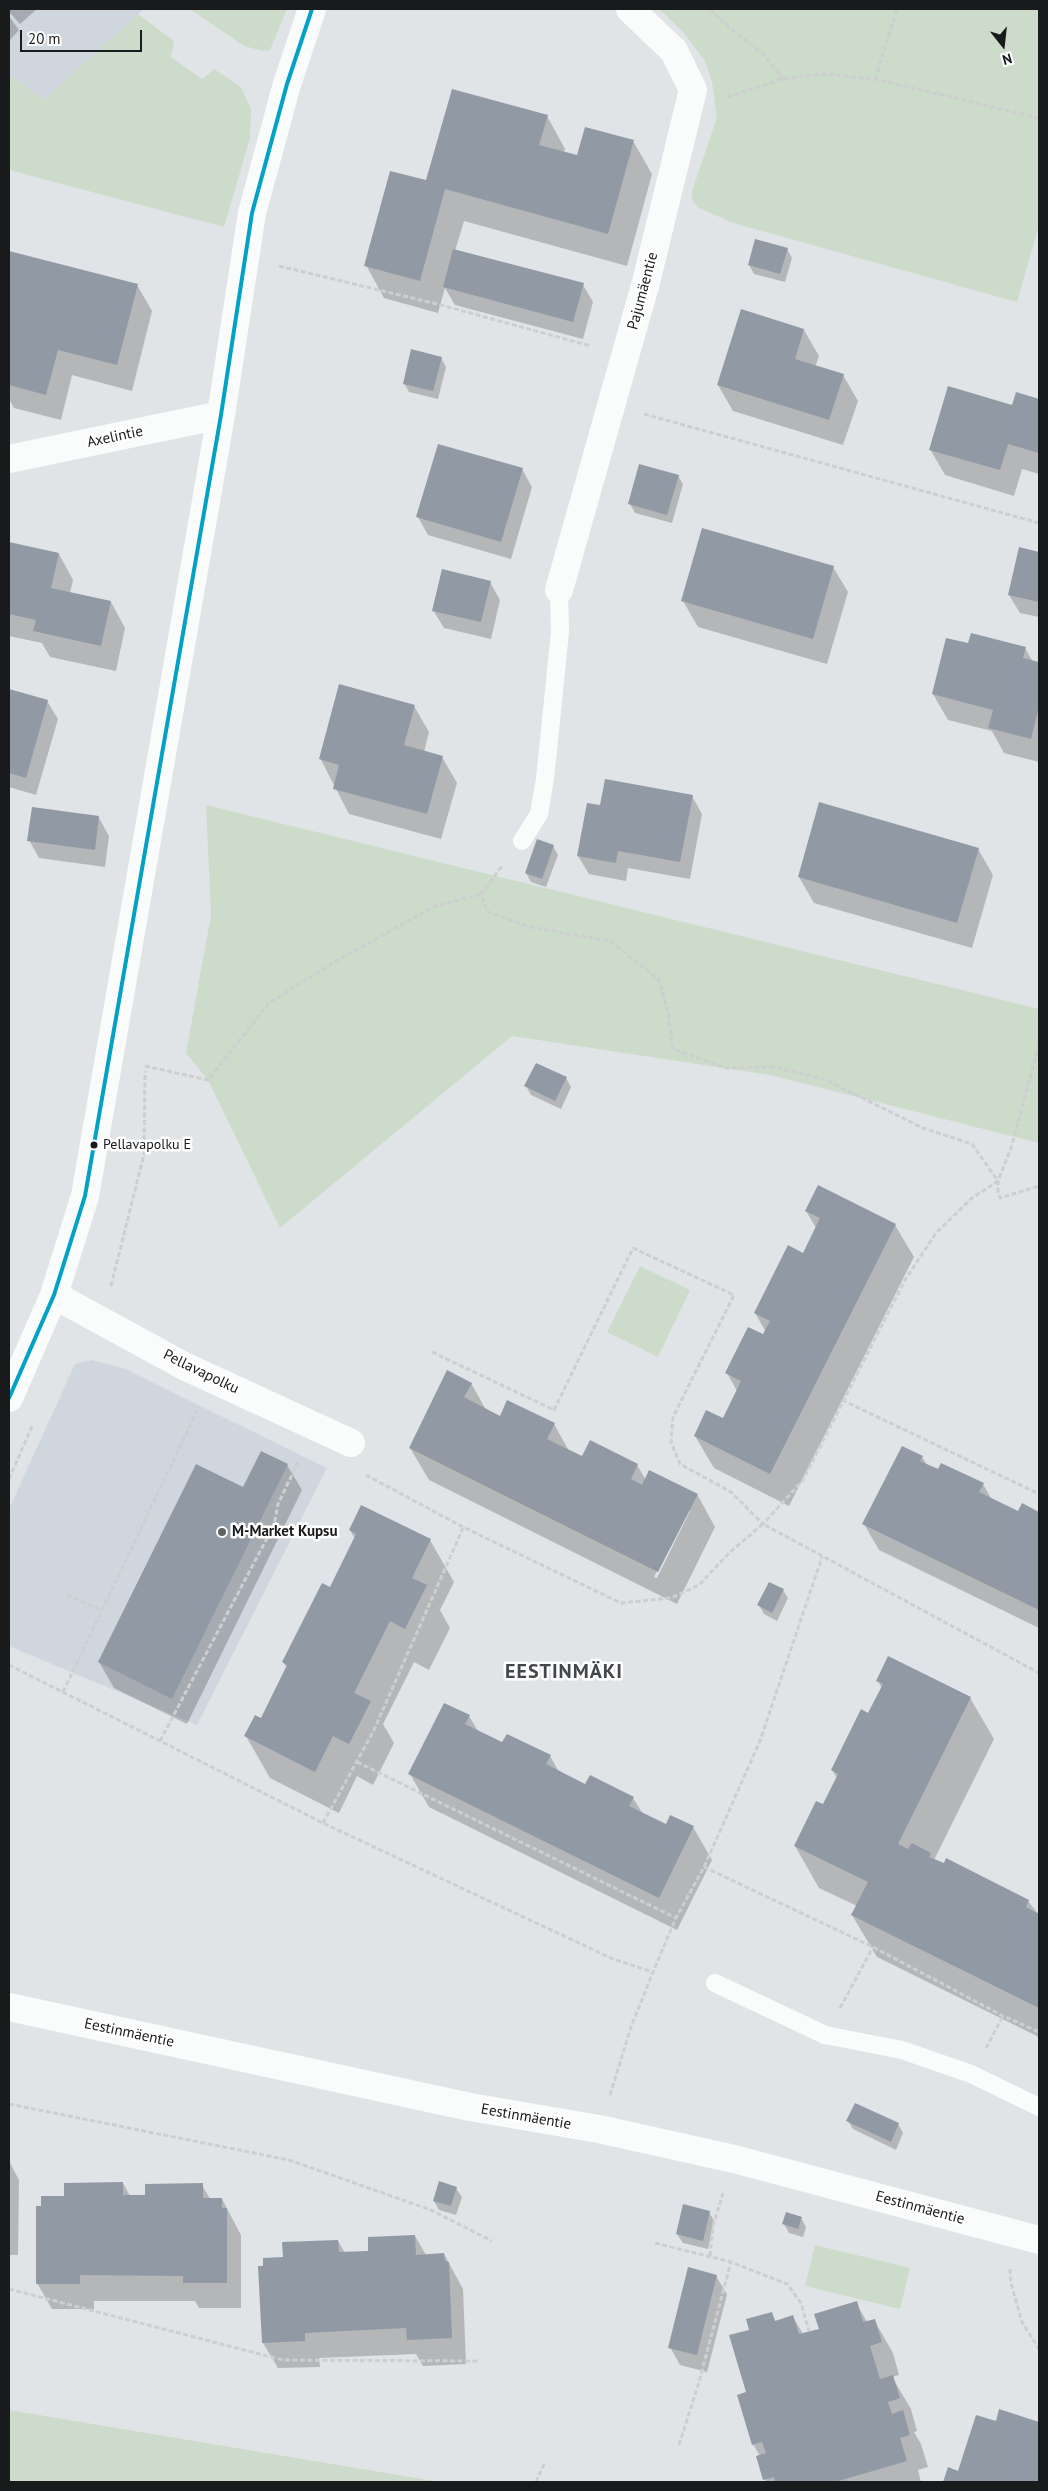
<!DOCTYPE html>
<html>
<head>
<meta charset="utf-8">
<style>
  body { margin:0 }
  #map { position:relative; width:1048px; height:2491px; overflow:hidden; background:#e1e4e7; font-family:"PT Sans",sans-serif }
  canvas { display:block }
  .frame { position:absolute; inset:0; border:10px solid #191a1c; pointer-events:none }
  .north { position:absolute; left:978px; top:20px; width:50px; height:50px; -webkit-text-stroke:4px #fff; paint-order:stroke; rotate:164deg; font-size:14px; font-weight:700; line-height:20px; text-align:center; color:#191a1c }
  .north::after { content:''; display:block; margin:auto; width:18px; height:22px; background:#191a1c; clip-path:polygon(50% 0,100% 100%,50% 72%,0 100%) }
  .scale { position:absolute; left:20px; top:30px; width:122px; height:22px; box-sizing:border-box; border:2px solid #191a1c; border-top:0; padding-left:6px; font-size:15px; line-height:18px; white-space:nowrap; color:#191a1c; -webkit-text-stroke:4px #fff; paint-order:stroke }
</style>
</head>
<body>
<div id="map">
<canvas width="1048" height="2491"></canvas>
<div class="frame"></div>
<div class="north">N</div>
<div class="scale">20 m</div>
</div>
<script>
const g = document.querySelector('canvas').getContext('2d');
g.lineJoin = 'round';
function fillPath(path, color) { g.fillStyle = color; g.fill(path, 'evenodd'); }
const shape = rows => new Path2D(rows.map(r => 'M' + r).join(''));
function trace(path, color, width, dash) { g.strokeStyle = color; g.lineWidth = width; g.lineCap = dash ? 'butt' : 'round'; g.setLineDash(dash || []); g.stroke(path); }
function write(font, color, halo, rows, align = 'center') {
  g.font = font + ' "PT Sans",sans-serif'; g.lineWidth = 5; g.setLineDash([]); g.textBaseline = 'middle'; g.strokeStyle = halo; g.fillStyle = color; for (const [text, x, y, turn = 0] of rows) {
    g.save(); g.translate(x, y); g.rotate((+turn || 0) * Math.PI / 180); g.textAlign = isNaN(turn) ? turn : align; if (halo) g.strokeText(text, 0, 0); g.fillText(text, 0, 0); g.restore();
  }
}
fillPath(shape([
  [9,9,144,9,45,99,9,76],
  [92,1360,123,1368,327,1468,197,1725,9,1646,9,1509,75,1364]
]), '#d0d6de');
fillPath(shape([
  [190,9,287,9,270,50,263,51,244,46],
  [659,9,1039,9,1039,225,1017,302,733,223,697,207,692,199,692,191,717,118,712,82,705,61,684,33],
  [138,14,174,41,171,57,202,79,214,69,241,87,251,109,250,138,224,227,9,170,9,76,45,99],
  [206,805,1039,1009,1039,1143,770,1075,512,1036,280,1228,208,1080,186,1053,211,915],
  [640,1266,690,1290,658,1357,607,1332],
  [815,2245,910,2268,900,2309,805,2286],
  [9,2410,440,2482,9,2482]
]), '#ccdbca');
fillPath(shape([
  [9,9,37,9,20,24,9,12],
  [9,16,19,30,9,41],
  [547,116,565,149,564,153,577,157,633,141,652,174,627,266,464,221,455,251,583,285,593,302,583,339,455,305,445,288,438,313,384,298,366,265,427,182],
  [787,249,792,258,785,282,754,274,749,265],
  [9,252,137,285,152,311,132,391,72,375,61,420,14,408,9,399],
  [742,311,804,330,819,356,815,367,843,375,858,401,843,445,733,411,718,385],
  [441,358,446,367,438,399,409,392,404,383],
  [1017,393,1039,400,1039,474,1022,469,1014,496,945,475,930,449,1013,407],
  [522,469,532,487,511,559,428,535,418,517],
  [678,476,683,484,672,523,635,513,630,504],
  [9,543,59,554,73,580,70,593,111,602,125,628,116,671,50,657,42,643,9,636],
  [1019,549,1039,553,1039,617,1020,613,1009,595],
  [833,567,848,592,827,664,698,627,683,601],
  [490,582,500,600,491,639,444,628,433,610],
  [1025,648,1033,662,1039,663,1039,762,1004,753,992,731,948,720,933,694],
  [9,690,47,701,58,719,36,795,9,787],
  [414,706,429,732,424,752,442,757,457,783,441,839,349,814,320,758],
  [692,796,702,814,690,879,628,868,626,881,589,874,578,856],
  [99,818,109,836,105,867,39,858,29,840],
  [553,846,558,855,546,887,531,882,526,873],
  [978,849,993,875,972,948,814,903,799,877],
  [566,1078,571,1087,561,1109,531,1095,526,1086],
  [806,1211,895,1225,914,1257,789,1506,714,1468,695,1436,723,1420,737,1391,727,1373,766,1332,755,1313,803,1255,816,1228],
  [471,1383,486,1410,500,1417,554,1424,569,1451,583,1458,637,1465,646,1480,697,1494,715,1527,677,1604,429,1480,410,1448],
  [687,1511,690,1511,657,1578,654,1577],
  [922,1457,927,1465,983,1484,992,1500,1018,1513,1022,1505,1039,1513,1039,1628,879,1550,864,1524],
  [287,1465,302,1490,187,1724,114,1688,99,1662,244,1489],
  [350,1530,430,1540,454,1582,440,1610,450,1628,429,1670,414,1662,383,1724,394,1743,373,1785,357,1776,339,1813,270,1778,246,1736,261,1720,287,1668,283,1662,331,1588,355,1539],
  [783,1590,788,1598,777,1621,764,1614,759,1605],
  [878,1681,970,1698,994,1739,934,1860,1028,1901,1039,1915,1039,2037,877,1957,852,1915,857,1906,819,1888,795,1846,823,1805,837,1778,832,1770,869,1714,882,1689],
  [469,1716,478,1731,503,1744,550,1756,559,1772,586,1785,633,1798,643,1814,666,1826,693,1827,712,1860,677,1930,429,1807,410,1774],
  [848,2121,898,2124,903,2133,896,2150,853,2129],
  [9,2161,19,2180,18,2255,9,2255],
  [123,2183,130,2196,146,2196,202,2185,210,2199,222,2199,241,2235,241,2308,199,2308,195,2301,94,2301,94,2309,52,2309,37,2283,42,2207,65,2197],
  [456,2188,462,2197,456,2215,439,2210,434,2201],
  [709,2212,714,2221,708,2249,683,2243,677,2234],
  [801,2218,806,2227,803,2237,789,2233,784,2224],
  [415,2236,426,2255,444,2254,463,2289,466,2364,423,2366,416,2354,319,2358,320,2367,278,2368,263,2343,265,2267,284,2258,338,2241,345,2253,370,2252],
  [716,2276,727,2294,707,2372,680,2365,670,2347],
  [856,2303,867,2322,874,2320,893,2353,899,2375,892,2377,911,2409,917,2431,914,2432,921,2444,928,2467,918,2470,921,2482,766,2482,760,2456,753,2444,748,2393,750,2330,771,2313,776,2322,793,2317,803,2334,820,2329],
  [1000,2411,1039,2423,1039,2482,944,2482,948,2469,959,2472,997,2423]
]), '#0003');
fillPath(shape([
  [452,89,548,115,539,145,577,155,585,127,634,140,608,234,445,189,420,281,364,266,390,171,426,180],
  [755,239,788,248,780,274,748,265],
  [453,249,584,283,573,322,443,287],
  [9,251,138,284,117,365,58,350,46,395,9,385],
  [741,309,804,329,795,359,844,374,829,420,717,385],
  [411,349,442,357,433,391,403,384],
  [948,386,1012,405,1016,392,1039,399,1039,453,1008,444,1000,470,929,450],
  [438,444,523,468,501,542,416,517],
  [639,464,679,475,667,515,628,504],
  [702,528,834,566,813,639,681,601],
  [9,542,59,553,51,588,111,601,101,646,33,631,36,620,9,614],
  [1019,547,1039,552,1039,602,1008,595],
  [442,569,491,581,481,622,432,611],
  [971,633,1026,647,1023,658,1039,662,1039,706,1031,739,988,728,993,710,932,694,946,638,968,643],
  [339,684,415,705,404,745,443,756,427,814,333,789,339,765,319,759],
  [9,689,48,700,26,778,9,773],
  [605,779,693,795,680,862,618,851,616,863,577,856,587,803,600,805],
  [819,802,979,848,957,923,798,877],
  [32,807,99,816,95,850,27,841],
  [537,839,554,845,542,879,525,873],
  [536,1063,567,1077,555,1101,524,1086],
  [818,1185,896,1224,770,1474,694,1436,706,1410,723,1418,741,1381,725,1373,748,1327,763,1334,770,1321,754,1313,788,1245,803,1253,820,1218,805,1211],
  [447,1370,472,1383,464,1397,500,1416,507,1400,555,1423,547,1439,582,1456,590,1440,638,1464,631,1479,642,1485,649,1470,698,1494,658,1572,409,1448],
  [902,1446,923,1456,920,1461,938,1469,941,1463,984,1483,979,1492,1018,1511,1022,1503,1039,1512,1039,1610,862,1524],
  [261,1451,288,1464,172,1699,98,1662,196,1464,243,1487],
  [361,1505,431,1539,412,1578,427,1585,405,1629,390,1621,354,1693,371,1701,349,1744,333,1736,315,1772,244,1736,255,1715,261,1718,287,1665,282,1662,322,1583,330,1587,356,1534,349,1530],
  [769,1582,784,1589,772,1613,757,1605],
  [888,1656,971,1697,898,1844,908,1849,912,1843,931,1853,929,1857,944,1863,946,1858,1029,1900,1026,1907,1039,1914,1039,2008,851,1915,868,1882,794,1846,816,1801,823,1804,838,1774,831,1770,861,1709,868,1713,883,1684,876,1681],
  [444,1703,470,1715,465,1724,502,1742,507,1734,551,1755,546,1764,585,1784,590,1775,634,1797,629,1806,666,1824,670,1815,694,1826,659,1898,408,1774],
  [855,2103,899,2123,891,2142,846,2121],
  [439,2181,457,2187,451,2206,433,2201],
  [123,2182,123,2195,145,2195,145,2184,203,2183,203,2198,222,2198,222,2208,227,2208,227,2283,183,2283,183,2276,80,2275,80,2284,36,2284,36,2206,41,2206,41,2196,64,2196,64,2183],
  [683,2204,710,2211,703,2241,676,2234],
  [786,2212,802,2217,798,2229,782,2224],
  [415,2235,416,2255,444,2253,445,2261,449,2262,452,2338,407,2340,406,2328,305,2333,305,2341,262,2343,258,2266,263,2266,263,2258,283,2257,282,2242,338,2240,339,2252,368,2251,368,2237],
  [688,2267,717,2275,697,2355,668,2348],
  [857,2301,863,2322,875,2319,882,2342,870,2346,880,2379,893,2375,900,2398,888,2402,892,2414,903,2410,910,2435,900,2438,907,2461,835,2482,775,2482,774,2477,763,2480,756,2456,766,2453,762,2442,752,2445,737,2395,746,2392,729,2335,749,2330,746,2319,772,2312,775,2321,793,2315,799,2334,819,2329,814,2314],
  [999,2409,1039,2422,1039,2482,943,2482,948,2467,958,2471,976,2415,996,2421]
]), '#9199a4');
trace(shape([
  [710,9,724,23,764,55,783,79],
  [875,79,897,9],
  [727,97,783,79,823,74,875,79,1039,118],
  [279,266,437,304,591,346],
  [644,414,1039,523],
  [1039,1044,1011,1148,998,1181,998,1191,1000,1198,1039,1186],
  [145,1066,208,1080,269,1003,343,957,435,906,481,894],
  [111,1286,144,1154,145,1071],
  [432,1352,554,1410,633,1248,734,1295,673,1417,671,1442,680,1464,731,1492,763,1524,803,1480,905,1280,936,1233,972,1198,998,1181,972,1144,923,1128,826,1080,774,1067,726,1068,673,1049,668,1013,659,980,610,941,530,927,488,912,481,894,503,865],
  [842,1400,1039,1494],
  [366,1475,463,1527,621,1603,671,1598,699,1585,729,1553,763,1524,1039,1673],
  [9,1479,33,1424],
  [67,1595,101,1610],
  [9,1665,323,1823,613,1959,653,1972],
  [63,1692,197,1411],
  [160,1741,274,1525,278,1504,300,1458],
  [357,1762,676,1918],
  [323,1823,374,1730,463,1528],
  [704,1867,873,1947,1003,2016,1039,2032],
  [840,2008,873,1947],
  [986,2048,1003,2016],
  [610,2095,631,2027,653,1972,676,1918,704,1867,760,1741,822,1557],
  [9,2104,289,2160,431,2210,492,2241],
  [655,2243,731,2262,787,2284,801,2303,809,2331],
  [710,2256,713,2226,723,2193],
  [1010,2269,1011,2283,1022,2322,1039,2349],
  [9,2289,283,2360,478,2361],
  [679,2445,699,2382,731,2262],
  [536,2482,544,2464]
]), '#cdcecf', 3, [5, 2.5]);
trace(shape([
  [522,841,539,814,545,779,560,632,559,590],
  [715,1983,825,2035,902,2050,971,2074,1039,2107]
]), '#fafbfb', 18);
trace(shape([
  [9,459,221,415],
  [559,590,646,282,693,90,674,51,630,9],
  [54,1295,184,1366,351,1443],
  [9,1398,54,1295,85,1196,221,415,252,213,287,84,312,9],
  [9,2007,470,2107,599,2129,734,2159,1039,2240]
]), '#fafbfb', 28);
trace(shape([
  [9,1398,54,1295,85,1196,221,415,252,213,287,84,312,9]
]), '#01a2c5', 4);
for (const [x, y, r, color] of [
  [94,1145,4.5,"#191a1c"],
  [222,1532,5,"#5f6163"]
]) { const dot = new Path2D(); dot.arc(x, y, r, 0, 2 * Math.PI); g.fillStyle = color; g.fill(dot); trace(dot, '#fff', 2); }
write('14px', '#191a1c', '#fff', [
  ["Pellavapolku E",103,1145]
], 'left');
write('15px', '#191a1c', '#fff', [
  ["Pajumäentie",643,291,-75],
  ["Axelintie",115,437,-12],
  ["Pellavapolku",201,1372,26],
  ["Eestinmäentie",129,2033,12],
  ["Eestinmäentie",526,2117,10],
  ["Eestinmäentie",920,2208,15]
]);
write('bold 15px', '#191a1c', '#fff', [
  ["M-Market Kupsu",232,1532]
], 'left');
g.letterSpacing = '1px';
write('bold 20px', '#43464a', '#fff', [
  ["EESTINMÄKI",564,1672]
]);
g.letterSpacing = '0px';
</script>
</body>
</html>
